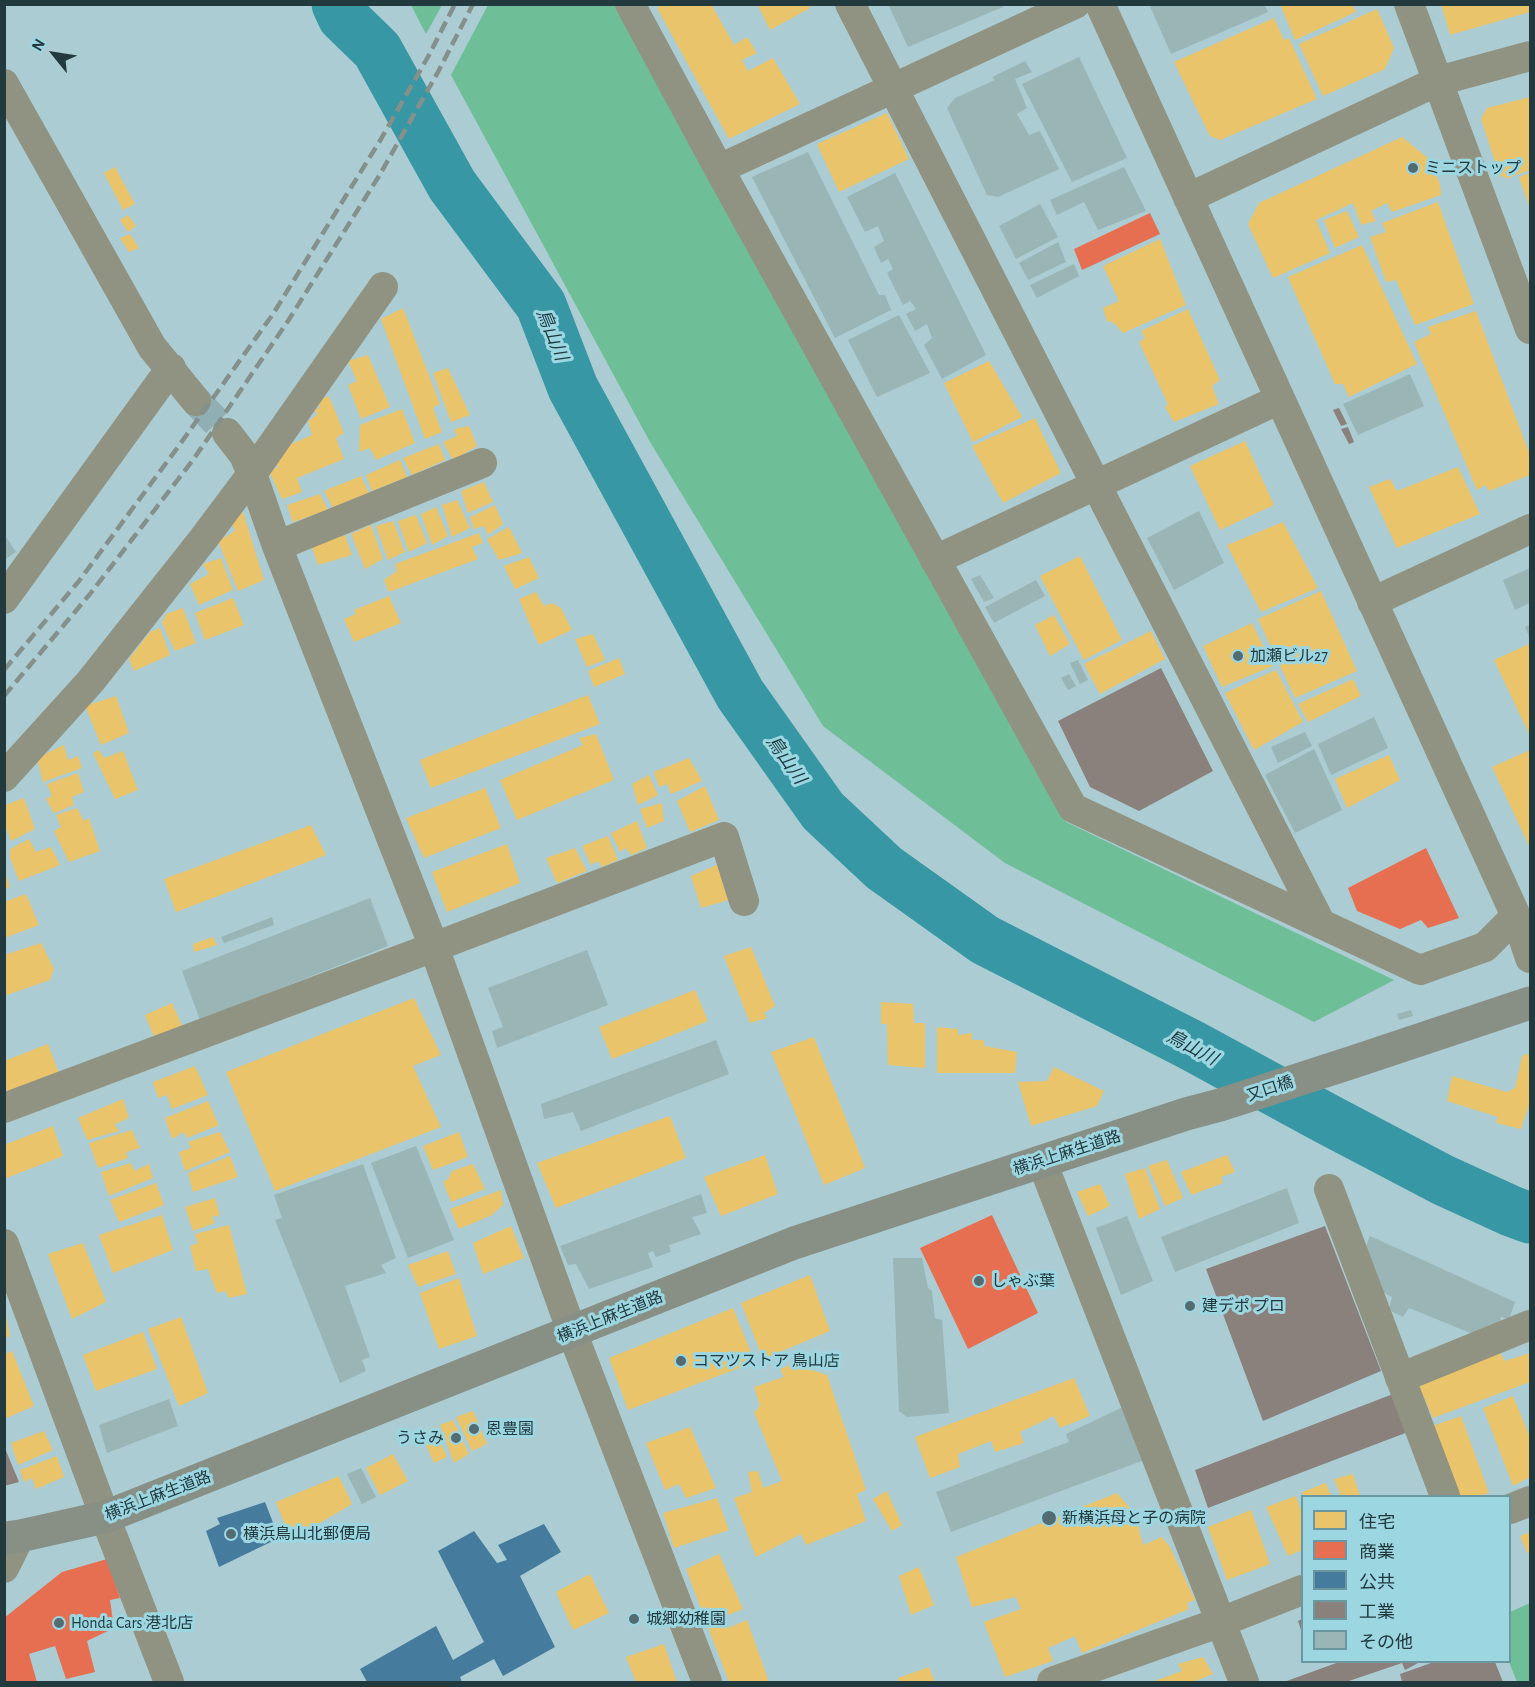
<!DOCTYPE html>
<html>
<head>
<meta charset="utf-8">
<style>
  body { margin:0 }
  #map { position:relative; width:1535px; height:1687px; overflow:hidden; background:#abccd2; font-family:"Alegreya Sans","Noto Sans JP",sans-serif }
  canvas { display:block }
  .frame { position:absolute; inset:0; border:6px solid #22393e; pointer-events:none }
  .legend { position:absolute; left:1301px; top:1495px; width:210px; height:168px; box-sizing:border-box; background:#9cd6e1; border:2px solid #6b97a0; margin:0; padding:8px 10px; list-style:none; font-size:18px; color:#22393e }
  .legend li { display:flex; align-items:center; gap:12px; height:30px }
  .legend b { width:30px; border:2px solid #6b97a0 }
  .north { position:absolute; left:24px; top:24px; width:60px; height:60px; -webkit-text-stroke:4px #9cd6e1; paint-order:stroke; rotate:300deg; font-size:16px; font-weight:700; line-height:24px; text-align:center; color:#22393e }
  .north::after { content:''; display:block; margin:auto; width:21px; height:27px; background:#22393e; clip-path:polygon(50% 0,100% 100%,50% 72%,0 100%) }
</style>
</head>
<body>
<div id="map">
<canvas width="1535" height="1687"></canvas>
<div class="frame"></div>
<ul class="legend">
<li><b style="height:16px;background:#e9c46a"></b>住宅</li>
<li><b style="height:16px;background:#e76f51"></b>商業</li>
<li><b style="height:16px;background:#457b9d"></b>公共</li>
<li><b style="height:16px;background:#8a817c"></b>工業</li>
<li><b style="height:16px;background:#9ab5b6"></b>その他</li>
</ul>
<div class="north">N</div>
</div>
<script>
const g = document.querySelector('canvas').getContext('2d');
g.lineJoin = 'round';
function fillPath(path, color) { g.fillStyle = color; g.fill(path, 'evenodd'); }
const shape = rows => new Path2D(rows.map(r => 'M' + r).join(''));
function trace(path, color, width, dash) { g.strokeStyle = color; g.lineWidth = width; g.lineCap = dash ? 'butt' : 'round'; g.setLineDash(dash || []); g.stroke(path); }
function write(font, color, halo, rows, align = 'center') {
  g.font = font + ' "Alegreya Sans","Noto Sans JP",sans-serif'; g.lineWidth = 6; g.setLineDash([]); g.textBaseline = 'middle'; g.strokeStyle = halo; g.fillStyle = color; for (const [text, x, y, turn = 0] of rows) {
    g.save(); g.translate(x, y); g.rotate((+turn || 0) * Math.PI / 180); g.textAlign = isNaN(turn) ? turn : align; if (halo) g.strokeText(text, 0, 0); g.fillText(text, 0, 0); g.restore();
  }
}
fillPath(shape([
  [411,5,442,5,426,34],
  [488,5,615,5,1066,822,1394,980,1314,1022,1005,863,823,726,650,442,451,75],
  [1530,1603,1530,1682,1517,1682,1509,1662,1510,1612]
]), '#6ebe97');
fillPath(shape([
  [663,4,711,4,734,45,747,37,757,53,742,60,748,71,773,58,800,104,729,139,657,8],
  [757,4,809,4,810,8,770,30],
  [1280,4,1352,4,1356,12,1295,40],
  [1441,4,1530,4,1530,12,1450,35],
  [1377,9,1394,48,1385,69,1323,96,1299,44],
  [1274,18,1284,40,1289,38,1317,99,1220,140,1210,136,1174,62],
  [1530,97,1530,170,1506,179,1504,176,1500,177,1481,119,1487,108],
  [887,113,909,159,839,192,817,144],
  [1402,137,1429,159,1440,184,1441,195,1392,212,1387,203,1371,211,1376,221,1361,225,1353,203,1316,220,1330,253,1273,278,1248,224,1259,203],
  [115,167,135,204,123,210,104,173],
  [1530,173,1530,209,1519,177],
  [1438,202,1474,304,1415,325,1396,280,1386,282,1370,237,1386,232,1382,223],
  [1347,211,1359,237,1335,248,1324,220],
  [128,215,136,226,128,232,120,220],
  [130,234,139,248,129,252,120,238],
  [1160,239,1186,305,1123,333,1114,323,1107,321,1103,308,1119,301,1103,266],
  [1362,245,1417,364,1349,397,1343,384,1335,384,1288,277],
  [403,308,440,404,433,408,442,432,425,439,381,319],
  [1188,309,1220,380,1212,386,1219,404,1174,422,1165,407,1168,404,1139,342,1145,338,1141,331],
  [1476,311,1530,455,1530,475,1489,491,1486,485,1477,490,1414,342,1431,334,1428,327],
  [368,355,390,407,361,419,348,385,357,381,348,361],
  [989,361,1022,417,973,442,944,383],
  [448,368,470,415,451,422,433,373],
  [329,396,344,433,336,438,344,459,297,478,302,492,282,499,269,471,278,467,275,461,283,456,280,449,312,435,308,421,317,415,315,410,320,407,316,401],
  [402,409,415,443,376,460,370,448,359,452,360,425],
  [1035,418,1061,473,1003,503,972,446],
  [469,426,477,446,453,460,443,442,457,436,454,429],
  [1245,441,1274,505,1220,530,1190,466],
  [439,444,445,460,412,475,403,458],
  [400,460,407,477,372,491,366,475],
  [1458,467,1480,514,1397,548,1369,487,1390,479,1397,491],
  [361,476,369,493,333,508,324,491],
  [484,482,493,502,468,513,461,491],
  [320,494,328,510,293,522,287,505],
  [457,500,470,528,452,537,442,505],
  [495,505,503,524,488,535,484,526,474,529,470,517],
  [436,507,448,536,432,545,421,514],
  [243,512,264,580,238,591,218,541,235,531,231,521],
  [416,515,427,543,409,552,398,521],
  [393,521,405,552,388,560,376,526],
  [1283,522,1318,588,1261,612,1227,545],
  [371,525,383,559,365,569,351,534],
  [509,527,522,553,499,560,487,539],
  [479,533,483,543,472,547,478,559,389,592,384,580,397,571,395,564],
  [345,535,352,555,318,565,311,544],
  [1080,556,1122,640,1084,660,1040,576],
  [529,557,539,578,515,589,504,566],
  [221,558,233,590,199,605,190,584,209,574,203,564],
  [1321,591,1357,671,1295,698,1258,619],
  [536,592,544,606,552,603,561,608,572,630,539,645,519,599],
  [389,596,401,623,354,642,344,619,356,614,354,610],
  [233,598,244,625,205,640,195,613],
  [183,608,196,643,175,651,162,623,166,614],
  [1054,615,1070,644,1050,656,1035,625],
  [1252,623,1273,666,1222,687,1203,646],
  [160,628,170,655,134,671,129,659,150,632],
  [1151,631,1165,659,1100,694,1084,664],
  [593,634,605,660,587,667,575,639],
  [1529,644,1530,648,1530,736,1494,660],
  [619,658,625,674,594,687,588,671],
  [1276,670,1303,722,1254,750,1225,693],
  [1353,679,1361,696,1308,722,1298,704],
  [588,695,600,724,431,788,420,760],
  [116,696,129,733,101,745,85,706],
  [596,734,614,780,517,820,500,780,583,745,579,738],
  [64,745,68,760,78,756,82,768,43,782,37,758],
  [99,750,104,758,123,751,138,790,115,799,93,753],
  [1530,750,1530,848,1492,767],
  [1389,755,1400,780,1347,808,1335,779],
  [689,758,702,781,671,794,667,784,659,787,654,772],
  [78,773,84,792,72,797,74,805,54,813,46,799,52,796,47,784],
  [649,775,658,795,638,805,632,784],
  [705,786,719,820,690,832,677,801],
  [485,788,501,828,424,858,406,818],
  [24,798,35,829,11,841,5,825,5,805],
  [662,803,664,821,647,828,640,809],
  [77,808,84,821,89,818,100,851,69,862,54,831,61,827,56,815],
  [637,821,647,848,631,855,626,848,620,852,611,833],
  [311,825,326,855,176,912,164,879],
  [608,836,618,860,602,867,598,861,591,865,582,846],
  [29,839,36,852,51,847,60,865,19,881,10,858,10,849],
  [507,844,520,883,447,912,432,872],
  [575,848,587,871,557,883,546,858],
  [719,864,732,899,701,908,691,876],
  [5,872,10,887,5,889],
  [26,894,39,925,4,938,4,902],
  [213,937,217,945,194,952,193,944],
  [41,943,54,969,50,980,4,996,4,955],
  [751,947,775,1006,764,1013,767,1018,750,1023,724,956],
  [695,990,708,1021,612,1059,599,1027],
  [414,998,441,1055,413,1066,441,1127,275,1191,226,1072],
  [881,1002,913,1004,914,1023,925,1023,925,1068,888,1065,887,1024,881,1024],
  [172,1003,183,1028,155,1039,145,1015],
  [937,1027,958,1029,958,1035,972,1033,972,1040,984,1040,984,1046,1017,1052,1015,1073,937,1073],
  [814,1037,865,1168,824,1185,771,1052],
  [48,1044,59,1073,4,1094,4,1061],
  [1530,1053,1530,1102,1521,1129,1496,1123,1498,1117,1447,1101,1452,1076,1507,1092,1515,1088,1522,1056],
  [195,1066,208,1095,172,1109,167,1095,158,1098,153,1082],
  [1054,1067,1104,1091,1097,1106,1031,1126,1018,1082,1047,1081],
  [123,1099,129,1118,115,1124,119,1131,87,1140,78,1118],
  [208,1101,219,1125,187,1138,184,1132,172,1139,165,1118],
  [670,1116,686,1158,556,1208,537,1163],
  [53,1126,63,1156,4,1179,4,1145],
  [132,1130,140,1148,126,1152,128,1158,98,1168,89,1143],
  [220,1132,230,1152,185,1171,179,1152,191,1148,188,1142],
  [459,1132,468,1157,433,1170,423,1146],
  [765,1155,778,1194,721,1216,704,1177],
  [1227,1155,1235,1172,1221,1177,1223,1183,1191,1195,1181,1172],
  [230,1156,238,1177,193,1192,188,1173],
  [1167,1160,1183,1198,1165,1206,1148,1166],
  [131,1163,134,1171,149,1164,153,1178,109,1196,101,1172],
  [473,1164,485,1189,451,1202,443,1182,448,1179,452,1171],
  [1145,1168,1160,1209,1139,1219,1125,1174],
  [156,1183,164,1205,119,1222,110,1200],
  [1100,1184,1110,1206,1088,1216,1077,1192],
  [501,1190,503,1205,492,1215,459,1229,450,1209],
  [215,1198,220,1215,212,1217,215,1223,193,1231,185,1207],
  [162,1215,173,1250,113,1273,99,1235],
  [229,1225,247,1294,229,1298,225,1291,217,1293,208,1269,196,1271,190,1246,198,1243,195,1234],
  [511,1226,524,1258,483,1274,473,1243],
  [83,1243,106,1302,72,1319,48,1254],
  [448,1251,456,1274,418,1287,408,1265],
  [810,1275,830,1331,763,1359,741,1303],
  [459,1278,477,1336,439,1349,420,1293],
  [733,1308,755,1362,628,1410,609,1358],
  [5,1312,10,1336,5,1338],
  [181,1317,208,1393,179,1406,148,1329],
  [143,1332,157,1369,96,1391,83,1355],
  [1498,1350,1505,1361,1530,1353,1530,1382,1433,1418,1418,1384],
  [12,1351,34,1406,4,1419,4,1354],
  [804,1359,809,1369,827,1375,866,1490,857,1494,866,1521,806,1545,801,1534,756,1557,734,1498,752,1492,748,1472,758,1471,763,1488,782,1481,754,1412,760,1406,754,1387,784,1377,780,1369],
  [1074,1378,1090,1416,1060,1428,1054,1416,1020,1432,1024,1443,995,1452,991,1441,958,1454,960,1467,930,1478,915,1437],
  [1513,1396,1530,1437,1530,1477,1513,1486,1483,1408],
  [473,1411,487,1444,472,1451,456,1417],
  [1461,1416,1489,1493,1479,1496,1456,1496,1429,1427],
  [453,1420,469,1454,454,1463,440,1425],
  [434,1427,447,1457,434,1463,420,1432],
  [690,1427,716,1488,686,1498,679,1484,665,1490,646,1443],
  [44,1431,53,1450,18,1465,11,1443],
  [393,1454,408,1481,380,1495,366,1468],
  [57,1456,64,1477,36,1489,32,1478,24,1482,20,1470],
  [1353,1474,1360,1496,1341,1496,1334,1479],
  [339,1476,352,1504,291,1540,276,1502],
  [1326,1483,1331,1496,1304,1496,1302,1492],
  [887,1491,902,1525,892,1531,873,1499],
  [1117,1493,1135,1514,1143,1545,1162,1537,1170,1547,1195,1600,1187,1603,1189,1609,1082,1653,1075,1636,1048,1648,1053,1661,1005,1677,984,1622,1021,1609,1016,1597,972,1607,956,1557],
  [1296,1496,1302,1514,1302,1550,1288,1556,1266,1507],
  [717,1498,729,1530,674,1548,663,1513],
  [1251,1510,1270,1564,1227,1580,1208,1527],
  [1530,1532,1530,1552,1527,1553,1520,1536],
  [719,1554,743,1609,723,1617,728,1628,747,1620,769,1682,729,1682,686,1569],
  [919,1567,934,1605,911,1615,899,1576],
  [590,1574,609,1613,573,1630,556,1592],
  [664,1644,677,1682,636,1682,626,1657],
  [1203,1657,1213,1674,1193,1682,1152,1682,1182,1671,1178,1664],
  [929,1667,935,1682,899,1682,898,1678]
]), '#e9c46a');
fillPath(shape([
  [1150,213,1160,234,1082,270,1074,249],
  [1426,848,1459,918,1428,928,1421,920,1400,929,1357,911,1348,888],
  [992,1215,1038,1313,968,1349,920,1248],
  [107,1559,120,1598,110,1600,114,1628,87,1641,95,1672,66,1679,55,1646,29,1654,37,1682,4,1682,4,1618,62,1572]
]), '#e76f51');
fillPath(shape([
  [265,1502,279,1538,219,1567,206,1531,220,1524,217,1518],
  [544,1524,561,1552,520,1576,555,1647,503,1676,494,1659,460,1677,462,1682,367,1682,360,1669,436,1626,453,1660,484,1642,438,1551,474,1531,497,1563,507,1560,498,1545]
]), '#457b9d');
fillPath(shape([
  [1339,408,1347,424,1341,426,1333,410],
  [1348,427,1354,442,1349,444,1341,429],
  [1161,668,1213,771,1139,811,1090,787,1058,721],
  [1325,1226,1381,1371,1263,1421,1206,1269],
  [1393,1394,1408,1432,1208,1508,1195,1470],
  [4,1446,19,1482,4,1486],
  [1302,1619,1302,1633,1298,1621],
  [1339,1662,1420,1662,1405,1670,1402,1663,1346,1682,1284,1682],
  [1434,1662,1495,1662,1503,1682,1402,1682,1400,1674]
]), '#8a817c');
trace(shape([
  [337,4,343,17,377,50,452,185,541,305,573,388,740,694,823,811,884,868,985,940,1191,1045,1327,1119,1443,1180,1511,1211,1530,1218]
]), '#3797a4', 51);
fillPath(shape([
  [888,4,1002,4,1003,7,908,47],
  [1149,4,1264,4,1268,12,1171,54],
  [1079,57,1127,158,1072,182,1022,84],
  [1025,61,1032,72,1015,79,1027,108,1017,114,1029,135,1040,131,1059,169,998,197,987,195,947,108,955,98,995,80,992,77],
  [808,152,879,295,885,295,891,310,835,338,752,177],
  [1124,167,1146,211,1098,230,1084,202,1057,215,1050,200],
  [895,173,986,355,942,379,924,345,932,338,927,324,915,331,906,314,916,309,910,301,903,305,887,273,893,269,888,259,881,263,874,247,884,241,878,226,865,232,847,197],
  [1040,204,1058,237,1016,259,999,226],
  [1058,242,1066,262,1028,280,1019,263],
  [1074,264,1079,276,1037,298,1030,285],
  [899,315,930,373,877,397,848,340],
  [1410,374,1424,406,1358,435,1343,404],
  [1199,511,1224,563,1174,590,1147,538],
  [7,538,16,552,4,560,4,540],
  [1530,568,1530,603,1515,610,1503,580],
  [980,575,994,598,984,602,971,579],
  [1036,580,1045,596,994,623,985,607],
  [1530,625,1530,639,1525,627],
  [1078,660,1088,680,1080,684,1070,663],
  [1069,674,1076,686,1068,690,1061,678],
  [1374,717,1388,748,1331,775,1318,744],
  [1305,732,1312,746,1278,763,1271,747],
  [1314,749,1342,810,1295,833,1265,775],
  [370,898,388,946,200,1020,182,971],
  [272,917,274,925,224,943,221,937],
  [587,950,608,1005,497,1048,492,1031,503,1027,488,988],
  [1411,1010,1413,1016,1399,1020,1397,1014],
  [716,1040,729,1074,581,1131,573,1112,544,1119,541,1104],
  [416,1146,454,1240,408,1258,371,1163],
  [363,1164,396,1258,381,1265,386,1273,345,1286,370,1357,362,1360,366,1371,340,1383,275,1220,282,1218,274,1195],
  [1287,1188,1299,1223,1175,1272,1161,1237],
  [701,1194,707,1213,692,1217,701,1234,669,1245,671,1252,656,1257,653,1251,648,1253,653,1267,589,1289,576,1264,568,1265,560,1246],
  [1127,1216,1153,1281,1121,1295,1096,1228],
  [1370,1236,1515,1302,1509,1319,1501,1317,1500,1322,1473,1334,1409,1308,1403,1317,1389,1310,1392,1297,1373,1287,1369,1264,1371,1257,1363,1254],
  [893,1258,922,1258,928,1288,932,1291,935,1318,942,1320,949,1413,907,1417,899,1411],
  [169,1399,178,1426,107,1453,99,1425],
  [1125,1406,1147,1459,951,1532,936,1492,1069,1442,1066,1434],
  [361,1468,376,1497,362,1504,347,1474]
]), '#9ab5b6');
trace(shape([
  [196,401,227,433]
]), '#90afb4', 30, [30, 15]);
trace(shape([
  [630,4,719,169,1073,808,1420,970,1485,947,1516,916],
  [850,4,1321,924],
  [1100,4,1516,916,1530,958],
  [1409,4,1530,329],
  [4,84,152,347,196,401],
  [719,169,1075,4],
  [1188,198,1438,81,1530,56],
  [227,433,244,455,252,474,277,546,434,947,572,1332,707,1682],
  [277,546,482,463],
  [935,560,1280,399],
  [4,599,171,368],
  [1372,602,1530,529],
  [4,777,90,682,204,538,252,474,383,287],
  [4,1108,434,947,724,837,744,901],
  [1042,1162,1244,1682],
  [1329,1189,1445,1496],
  [4,1244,105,1517,169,1682],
  [1400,1378,1530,1325],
  [1510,1509,1530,1501],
  [4,1568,20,1536],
  [1052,1682,1221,1622,1302,1590]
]), '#909382', 30);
trace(shape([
  [4,1538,20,1536,105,1517,794,1243,1186,1114,1220,1105,1353,1062,1530,1003]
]), '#889086', 33);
trace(shape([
  [4,670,79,581,178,447,273,314,381,139,429,55,455,4],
  [4,696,90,594,193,460,288,321,379,176,438,72,473,4]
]), '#85908b', 4.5, [12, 6]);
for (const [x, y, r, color] of [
  [1413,168,6,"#526c72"],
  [1238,656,6,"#526c72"],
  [979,1281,6,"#526c72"],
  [1190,1306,6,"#526c72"],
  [681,1361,6,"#526c72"],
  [474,1429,6,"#526c72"],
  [456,1438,6,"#526c72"],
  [1049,1518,8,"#526c72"],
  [231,1534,6,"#526c72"],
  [634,1619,6,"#526c72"],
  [59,1623,6,"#526c72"]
]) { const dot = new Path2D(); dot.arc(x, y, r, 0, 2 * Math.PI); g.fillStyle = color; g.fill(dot); trace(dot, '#9cd6e1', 2); }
write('16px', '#22393e', '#9cd6e1', [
  ["ミニストップ",1425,168],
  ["加瀬ビル27",1250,656],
  ["しゃぶ葉",991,1281],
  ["建デポ プロ",1202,1306],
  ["コマツストア 鳥山店",693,1361],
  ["恩豊園",486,1429],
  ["うさみ",444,1438,"right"],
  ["新横浜母と子の病院",1062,1518],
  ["横浜鳥山北郵便局",243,1534],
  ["城郷幼稚園",646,1619],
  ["Honda Cars 港北店",71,1623]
], 'left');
write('16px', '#22393e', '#9cd6e1', [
  ["又口橋",1270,1089,-18],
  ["横浜上麻生道路",1067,1153,-18],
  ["横浜上麻生道路",610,1317,-22],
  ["横浜上麻生道路",158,1496,-21]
]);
write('italic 18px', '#1c3a40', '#9cd6e1', [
  ["鳥山川",552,335,68],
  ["鳥山川",786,760,55],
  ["鳥山川",1192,1048,28]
]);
</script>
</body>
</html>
